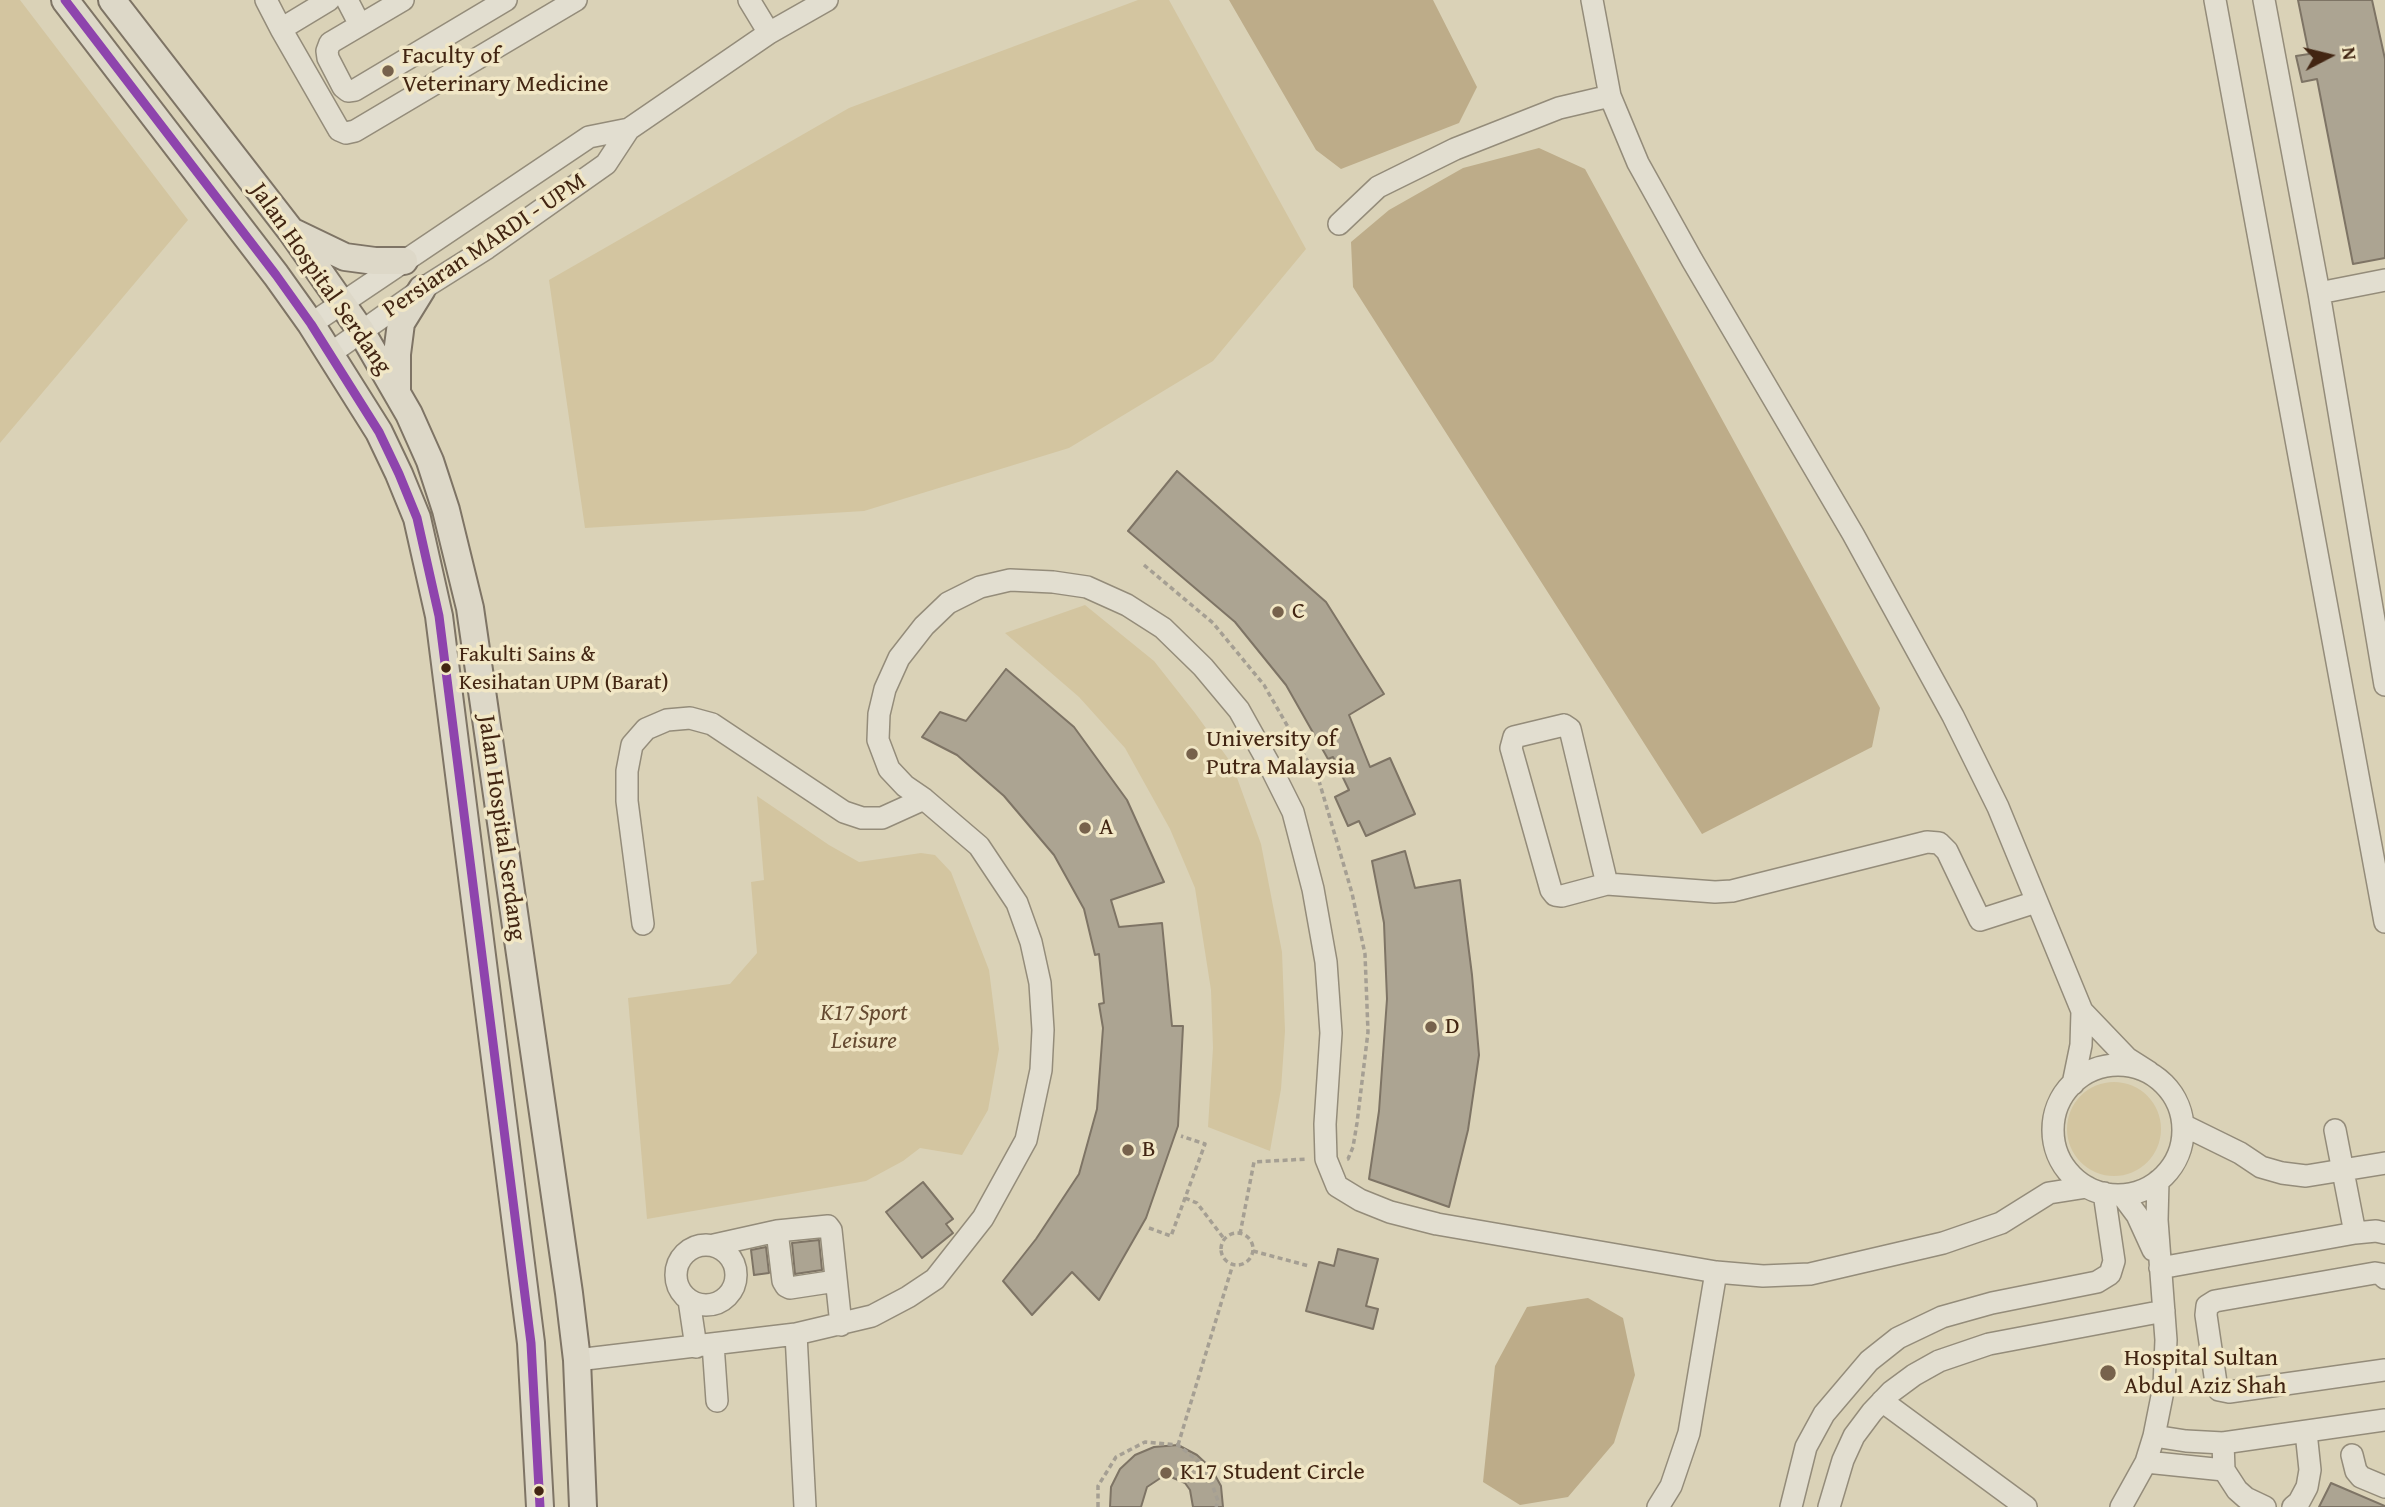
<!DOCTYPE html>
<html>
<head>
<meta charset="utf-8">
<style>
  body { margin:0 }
  #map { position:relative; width:2385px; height:1507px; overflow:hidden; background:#dad2b7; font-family:"Gentium Book Plus",serif }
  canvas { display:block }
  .north { position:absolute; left:2294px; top:21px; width:70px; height:70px; -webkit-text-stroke:5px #f1e7c6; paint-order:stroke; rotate:83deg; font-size:19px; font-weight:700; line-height:28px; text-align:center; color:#422512 }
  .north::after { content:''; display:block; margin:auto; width:24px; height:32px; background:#422512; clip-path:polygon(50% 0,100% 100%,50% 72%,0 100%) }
</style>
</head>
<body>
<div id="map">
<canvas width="2385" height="1507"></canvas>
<div class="north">N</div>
</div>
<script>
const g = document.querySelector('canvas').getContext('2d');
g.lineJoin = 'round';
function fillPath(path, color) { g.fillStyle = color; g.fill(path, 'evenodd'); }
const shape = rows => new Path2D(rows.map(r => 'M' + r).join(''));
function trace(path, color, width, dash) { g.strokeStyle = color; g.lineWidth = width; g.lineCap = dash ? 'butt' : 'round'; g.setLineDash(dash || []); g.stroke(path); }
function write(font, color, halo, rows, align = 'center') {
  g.font = font + ' "Gentium Book Plus",serif'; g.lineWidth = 7; g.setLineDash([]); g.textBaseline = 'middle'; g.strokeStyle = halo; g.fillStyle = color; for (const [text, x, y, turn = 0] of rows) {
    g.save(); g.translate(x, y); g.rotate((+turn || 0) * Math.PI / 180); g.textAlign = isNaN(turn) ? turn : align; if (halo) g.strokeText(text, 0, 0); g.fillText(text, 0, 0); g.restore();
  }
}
fillPath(shape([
  [0,0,20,0,188,220,0,443],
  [1138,0,1169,0,1306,249,1213,361,1069,448,864,511,585,528,549,280,849,108],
  [1085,605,1154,661,1195,713,1232,764,1261,844,1282,952,1285,1031,1281,1089,1270,1151,1208,1127,1213,1048,1211,990,1195,888,1170,829,1125,748,1079,697,1005,633],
  [757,796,829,845,859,862,921,853,935,855,951,872,989,970,999,1049,988,1110,962,1155,920,1148,903,1161,866,1181,647,1219,628,998,730,984,757,953,751,882,764,880],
  '2067 1129a47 47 0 1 1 94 0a47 47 0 1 1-94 0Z'
]), '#d3c5a0');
fillPath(shape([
  [1229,0,1433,0,1477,87,1459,123,1341,169,1316,150],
  [1539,148,1585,169,1880,708,1872,747,1702,834,1353,287,1351,242,1389,210,1463,168],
  [1588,1298,1623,1318,1635,1375,1614,1443,1568,1497,1520,1505,1483,1482,1495,1366,1527,1307]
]), '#bdac89');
const building = shape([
  [2298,0,2372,0,2385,59,2385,258,2353,264,2317,79,2302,82,2296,56,2309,54,2298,0],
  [1177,471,1326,602,1384,694,1349,715,1370,767,1390,758,1415,814,1366,836,1359,821,1348,826,1335,797,1349,790,1333,757,1328,759,1286,685,1235,622,1128,531,1177,471],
  [1006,669,1074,727,1127,800,1164,882,1111,900,1119,927,1162,923,1172,1026,1183,1026,1178,1126,1146,1218,1099,1300,1072,1272,1032,1315,1003,1281,1036,1239,1079,1174,1097,1109,1103,1028,1099,1004,1104,1003,1099,954,1095,955,1084,909,1054,855,1004,796,957,755,922,737,940,712,966,721,1006,669],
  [1405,851,1415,888,1460,880,1472,975,1479,1055,1468,1130,1449,1207,1369,1179,1379,1111,1387,999,1384,923,1372,861,1405,851],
  [923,1182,953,1219,946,1224,953,1233,922,1258,886,1212,923,1182],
  [819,1240,822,1270,795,1274,792,1243,819,1240],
  [766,1247,769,1273,754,1275,751,1250,766,1247],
  [1338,1249,1378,1259,1366,1306,1378,1309,1373,1329,1306,1311,1319,1262,1334,1266,1338,1249],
  [1178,1445,1197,1455,1211,1468,1221,1486,1223,1507,1193,1507,1190,1490,1185,1483,1171,1477,1162,1477,1147,1487,1141,1507,1110,1507,1111,1487,1120,1469,1135,1455,1154,1447,1178,1445],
  [2331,1483,2385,1506,2385,1507,2319,1507,2331,1483]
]);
fillPath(building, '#aca492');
trace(building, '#7e7465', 2);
const minor = shape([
  [266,0,281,29],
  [329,0,281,29,339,130,346,133,355,131,576,0],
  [347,0,360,25],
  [403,0,330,43,327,51,328,58,343,87,348,91,355,90,506,0],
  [749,0,769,33],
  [1592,0,1610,96,1638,163,1692,260,1853,534,1953,716,1998,807,2082,1011,2127,1058,2149,1072],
  [2215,0,2385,922],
  [2264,0,2319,293,2385,685],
  [1339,224,1378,187,1455,149,1559,108,1610,96],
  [2319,293,2385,280],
  [311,324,589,137,629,129,769,33,827,0],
  [331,353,422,289,487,248,606,164,629,129],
  [1564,725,1570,729,1607,884,1562,896,1555,895,1551,890,1511,748,1514,737,1564,725],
  [1607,884,1715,892,1732,891,1927,842,1939,843,1947,851,1980,920,2036,902],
  [643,924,627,801,627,771,632,745,646,729,667,720,690,718,712,724,844,812,862,818,882,818,924,799],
  '2053 1130a65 65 0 1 1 130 0a65 65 0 1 1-130 0Z',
  [2073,1084,2081,1045,2082,1011],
  [2183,1125,2240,1153,2261,1167,2282,1173,2306,1176,2385,1163],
  [2335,1130,2355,1233],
  [2122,1195,2137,1215,2153,1250],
  [777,1231,783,1281,786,1286,790,1288,836,1281],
  '676 1275a30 30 0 1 1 60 0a30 30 0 1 1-60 0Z',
  [714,1245,777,1231,828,1226,831,1230,841,1325],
  [2160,1268,2355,1233,2376,1231,2385,1233],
  [2385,1278,2381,1274,2375,1273,2215,1301,2207,1306,2206,1315,2216,1383,2219,1390,2229,1392,2385,1370],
  [689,1300,696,1347],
  [796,1334,805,1507],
  [713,1344,717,1401],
  [577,1360,796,1334,872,1316,908,1297,935,1279,983,1218,1026,1140,1041,1070,1043,1030,1040,983,1031,942,1017,903,979,846,924,799,905,786,889,769,878,740,879,714,885,689,899,658,924,626,948,603,980,587,1010,580,1053,582,1087,587,1127,605,1163,628,1203,667,1239,710,1268,762,1293,812,1313,889,1326,962,1331,1033,1325,1124,1326,1159,1337,1186,1360,1200,1390,1212,1437,1224,1716,1272,1763,1276,1810,1274,1943,1243,2001,1223,2049,1193,2087,1187],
  [1882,1401,2026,1507],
  [2154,1436,2186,1441,2223,1443,2385,1420],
  [2223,1443,2224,1470,2237,1490,2246,1498,2265,1507],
  [2352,1455,2356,1471,2361,1477,2385,1487],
  [2146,1462,2224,1470],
  [1658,1507,1671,1486,1689,1433,1716,1272],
  [1791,1507,1806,1447,1824,1414,1869,1361,1898,1338,1942,1317,1992,1303,2097,1282,2110,1274,2114,1261,2104,1193],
  [1829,1507,1843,1460,1854,1436,1872,1412,1891,1392,1914,1375,1939,1361,1989,1344,2164,1311],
  [2121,1507,2146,1462,2154,1436,2164,1386,2166,1340,2157,1220,2158,1181],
  [2293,1507,2299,1502,2307,1487,2310,1470,2306,1432]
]);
const major = shape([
  [65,0,276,275,311,324,379,432,399,474,417,518,439,616,531,1343,540,1507],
  [112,0,291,231,361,331,409,414,430,461,446,510,470,608,569,1293,577,1360,583,1507],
  [293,232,345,257,375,261,404,261],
  [397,389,397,354,401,323,422,289]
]);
trace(minor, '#948c7a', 24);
trace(major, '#7e7465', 30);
trace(shape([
  [1144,565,1213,623,1264,685,1319,781,1352,893,1365,954,1368,1032,1357,1123,1353,1147,1348,1159,1346,1159],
  [1185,1198,1197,1203,1225,1240],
  [1149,1228,1171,1236,1205,1144,1181,1136],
  '1221 1249a16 16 0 1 1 32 0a16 16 0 1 1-32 0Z',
  [1240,1234,1254,1162,1307,1159],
  [1253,1251,1309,1266],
  [1178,1445,1233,1264],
  [1098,1507,1098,1486,1116,1457,1145,1442,1178,1445,1206,1467,1218,1501,1216,1507]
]), '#a59f93', 3.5, [5, 3.5]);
trace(minor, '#e2ded0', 21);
trace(major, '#ddd8c8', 26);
trace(shape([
  [65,0,276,275,311,324,379,432,399,474,417,518,439,616,531,1343,540,1507]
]), '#8e44ad', 9);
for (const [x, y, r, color] of [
  [388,71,7,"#77624c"],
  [1278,612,7,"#77624c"],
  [446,668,6,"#422512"],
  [1192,754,7,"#77624c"],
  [1085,828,7,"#77624c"],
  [1431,1027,7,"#77624c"],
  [1128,1150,7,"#77624c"],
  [2108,1373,9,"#77624c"],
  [1166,1473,7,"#77624c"],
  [539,1491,6,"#422512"]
]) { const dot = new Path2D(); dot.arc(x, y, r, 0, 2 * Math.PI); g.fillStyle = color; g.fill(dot); trace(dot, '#f1e7c6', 2.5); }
write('22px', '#422512', '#f1e7c6', [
  ["Fakulti Sains &",459,655],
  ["Kesihatan UPM (Barat)",459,683]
], 'left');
write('24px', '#422512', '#f1e7c6', [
  ["Faculty of",402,57],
  ["Veterinary Medicine",402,85],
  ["C",1292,612],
  ["University of",1206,740],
  ["Putra Malaysia",1206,768],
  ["A",1099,828],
  ["D",1445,1027],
  ["B",1142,1150],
  ["Hospital Sultan",2124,1359],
  ["Abdul Aziz Shah",2124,1387],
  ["K17 Student Circle",1180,1473]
], 'left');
write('24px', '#422512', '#f1e7c6', [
  ["Persiaran MARDI - UPM",485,246,-34],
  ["Jalan Hospital Serdang",320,279,55],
  ["Jalan Hospital Serdang",501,828,82]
]);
write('italic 24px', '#654a31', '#f1e7c6', [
  ["K17 Sport",864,1014],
  ["Leisure",864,1042]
]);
</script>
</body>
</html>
